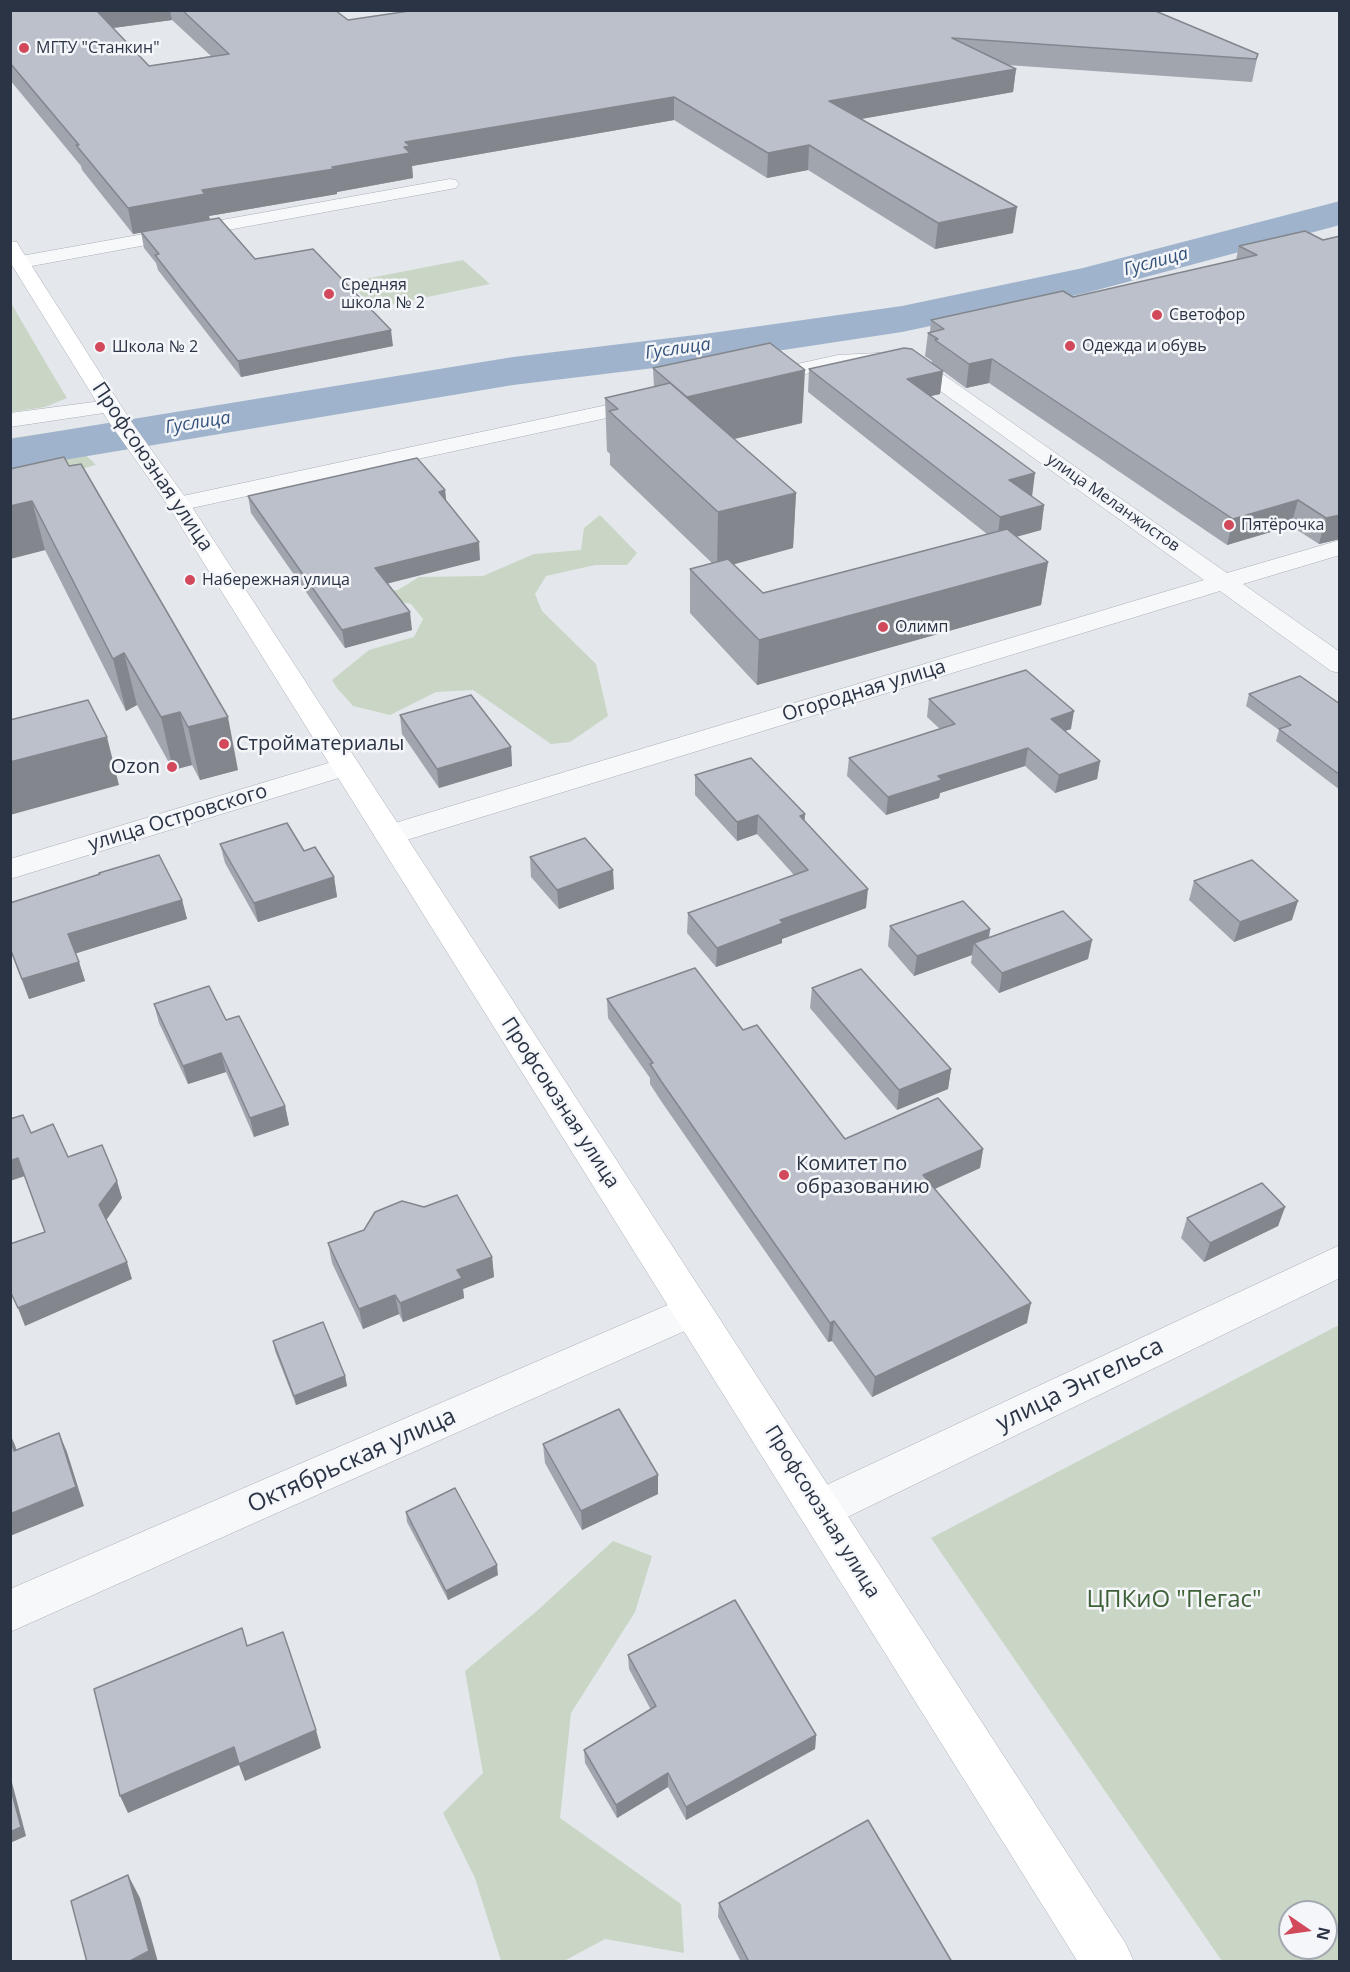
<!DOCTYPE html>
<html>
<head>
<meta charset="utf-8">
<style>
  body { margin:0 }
  #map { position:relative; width:1350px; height:1972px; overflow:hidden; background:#e4e7ec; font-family:"Open Sans",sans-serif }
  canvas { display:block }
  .frame { position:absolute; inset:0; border:12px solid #2b3445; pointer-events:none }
  .north { position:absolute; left:1278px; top:1900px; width:60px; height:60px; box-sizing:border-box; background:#f4f6f9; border:2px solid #a4a8b1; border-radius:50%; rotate:103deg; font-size:16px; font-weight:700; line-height:24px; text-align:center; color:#2b3445 }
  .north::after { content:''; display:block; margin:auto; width:21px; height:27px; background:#d1495b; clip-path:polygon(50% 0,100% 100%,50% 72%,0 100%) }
</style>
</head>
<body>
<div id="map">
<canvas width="1350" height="1972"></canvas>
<div class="frame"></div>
<div class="north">N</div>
</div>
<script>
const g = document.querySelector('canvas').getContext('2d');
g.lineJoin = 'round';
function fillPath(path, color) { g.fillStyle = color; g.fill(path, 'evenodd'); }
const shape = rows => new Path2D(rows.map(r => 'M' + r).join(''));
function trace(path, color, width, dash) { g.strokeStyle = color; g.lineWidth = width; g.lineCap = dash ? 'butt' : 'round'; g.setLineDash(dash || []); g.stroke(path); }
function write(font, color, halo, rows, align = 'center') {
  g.font = font + ' "Open Sans",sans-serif'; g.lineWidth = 5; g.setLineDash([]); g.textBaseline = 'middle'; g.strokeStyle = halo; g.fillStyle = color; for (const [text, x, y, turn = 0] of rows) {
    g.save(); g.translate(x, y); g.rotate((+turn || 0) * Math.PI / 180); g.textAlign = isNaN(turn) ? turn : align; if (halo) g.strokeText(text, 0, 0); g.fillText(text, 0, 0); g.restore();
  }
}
fillPath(shape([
  [463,260,490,284,374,308,349,282],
  [11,303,53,375,67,398,45,407,11,412],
  [61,431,96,465,11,487,11,438],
  [600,515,637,553,627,565,595,565,546,576,535,594,542,611,596,664,608,716,570,742,551,744,473,690,436,692,390,715,353,706,337,688,332,680,369,650,414,637,423,619,411,604,396,601,334,603,398,590,419,577,483,576,534,554,581,550,584,528],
  [1339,1325,1339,1961,1222,1961,931,1538],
  [1290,1912,1326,1912,1326,1948,1290,1948],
  [613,1541,652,1556,635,1612,571,1713,560,1818,681,1904,684,1953,605,1939,564,1961,501,1961,475,1878,443,1813,483,1773,465,1671,538,1610]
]), '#c9d6c5');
fillPath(shape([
  [1340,201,1340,225,1086,293,902,332,704,362,513,385,10,469,10,439,513,357,704,334,902,306,1083,268,1340,201]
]), '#9fb4cc');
const minor = shape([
  [450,179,456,180,459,184,456,188,21,268,14,266,12,262,14,258,21,256,450,179],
  [879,353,924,361,1227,573,1340,540,1340,555,1243,584,1340,652,1340,673,1331,671,1220,591,400,842,389,844,378,842,374,835,378,828,1204,580,911,370,879,365,838,367,759,384,752,382,748,378,752,374,838,355,879,353],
  [649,396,657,397,660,402,657,407,178,511,170,509,166,504,170,499,178,497,649,396],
  [109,400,117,401,120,406,117,411,10,427,10,413,109,400],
  [345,758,355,761,359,767,355,773,10,879,10,859,345,758],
  [1340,1245,1340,1278,835,1523,820,1528,805,1523,798,1509,805,1495,1340,1245]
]);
const tertiary = shape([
  [693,1294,707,1299,713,1310,707,1321,10,1632,10,1589,693,1294]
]);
const secondary = shape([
  [10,241,17,242,19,246,130,420,190,504,1126,1944,1134,1962,1078,1962,167,504,109,422,10,262,10,241]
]);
trace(minor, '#a9aeb7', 1);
trace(tertiary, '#a9aeb7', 1);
trace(secondary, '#a9aeb7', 1);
fillPath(minor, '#f7f8fa');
fillPath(tertiary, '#f7f8fa');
fillPath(secondary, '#fff');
fillPath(shape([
  [10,10,335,10,348,20,416,10,1258,54,1252,82,1007,65,1016,69,1013,92,861,119,1013,233,935,249,808,170,767,178,674,120,412,166,413,178,337,192,337,194,209,216,210,220,133,234,82,170,81,166,10,80],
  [172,20,211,56,149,66,113,28],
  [141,232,255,259,393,346,241,377,158,270,156,263,144,248],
  [1340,236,1340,539,1319,544,1291,526,1227,545,989,383,966,388,943,371,940,394,930,396,1032,496,1044,505,1041,530,1016,537,1048,562,1041,605,757,685,690,613,690,569,712,563,610,465,610,454,607,451,605,398,654,387,653,368,802,423,734,439,796,493,793,548,733,564,763,593,987,534,808,392,809,369,932,364,932,361,925,356,928,333,930,332,931,320,1073,297,1236,260,1239,246,1323,240],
  [10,469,238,770,200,780,192,765,173,770,137,705,126,711,45,550,10,559],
  [445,490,446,501,480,560,388,583,412,630,345,648,251,513,248,496],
  [1249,694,1340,704,1340,790,1276,741,1279,730,1246,706],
  [929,699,1071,729,1065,731,1100,761,1097,779,1055,793,1025,766,940,793,939,798,886,815,847,776,849,758,940,729,927,717],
  [400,715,511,747,512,766,439,788,402,734],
  [695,775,805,821,866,908,782,939,782,943,716,967,687,933,688,913,794,875,757,834,737,841,695,795],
  [220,844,304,851,334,877,337,897,258,922,225,863],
  [530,857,614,889,559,909,531,877],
  [1194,881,1292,920,1234,942,1189,900],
  [182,900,187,919,76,953,85,981,29,999,10,950,10,903],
  [890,926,990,929,989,938,1092,940,1088,959,999,993,971,963,972,955,914,976,888,946],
  [812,988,951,1069,948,1089,897,1110,810,1008],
  [607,999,743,1030,845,1139,983,1149,980,1168,935,1189,1027,1323,872,1397,832,1341,828,1342,661,1101,650,1084,650,1078,608,1018],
  [154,1004,226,1020,285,1106,289,1125,254,1137,226,1072,188,1084,159,1023],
  [1285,1207,1278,1226,1204,1262,1181,1238,1187,1218],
  [328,1243,492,1257,494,1277,463,1289,464,1298,403,1322,399,1314,363,1329,332,1263],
  [273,1341,345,1376,347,1386,296,1405,275,1351],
  [543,1444,658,1494,582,1530,545,1463],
  [406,1512,498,1575,448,1600,407,1522],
  [628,1655,816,1735,815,1749,686,1820,668,1787,617,1818,585,1763,584,1750,651,1710,629,1669],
  [719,1903,952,1962,741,1962,718,1917]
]), '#a1a5ae');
fillPath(shape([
  [94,10,170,10,172,20,98,30],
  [1016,69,1013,92,827,125,829,101],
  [674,97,674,120,412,166,413,178,337,192,337,194,209,216,210,220,133,234,128,208,202,190,332,167,405,142],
  [809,145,808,170,767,178,768,153],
  [1017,207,1013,233,935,249,938,223],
  [391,330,393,346,241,377,238,361],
  [992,359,989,383,966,388,969,364],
  [805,370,802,423,687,450,687,397],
  [943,371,940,394,905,402,907,379],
  [1035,473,1032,497,1009,480],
  [445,490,447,508,439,492],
  [796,493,793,548,717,569,718,512],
  [1298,500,1291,526,1227,545,1233,519],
  [32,501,45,550,10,559,10,506],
  [1044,505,1041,530,997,542,1000,517],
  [1340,515,1340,539,1319,544,1326,518],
  [479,542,480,560,378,586,375,568],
  [1048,562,1041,605,757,685,759,640],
  [410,612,412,630,345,648,342,630],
  [124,653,137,705,126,711,113,659],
  [1074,711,1071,729,1048,736,1051,719],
  [180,712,192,765,173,770,161,717],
  [228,717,238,770,200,780,188,727],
  [107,737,119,785,10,815,10,762],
  [511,747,512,766,439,788,437,769],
  [1028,748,1025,766,940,793,939,798,886,815,888,797,938,776],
  [1100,761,1097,779,1055,793,1059,775],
  [805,814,804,833,800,816],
  [758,815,757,834,737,841,737,822],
  [613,870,614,889,559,909,557,890],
  [334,877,337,897,258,922,254,903],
  [868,889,866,908,782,939,782,943,716,967,717,948,780,920],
  [182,900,187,919,74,954,68,934],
  [1298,901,1292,920,1234,942,1240,922],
  [990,929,987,949,974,943,972,955,914,976,917,956],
  [1092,940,1088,959,999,993,1002,973],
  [79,962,85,981,29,999,22,979],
  [221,1053,226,1072,188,1084,183,1066],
  [951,1069,948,1089,897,1110,899,1090],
  [285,1106,289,1125,254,1137,250,1118],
  [983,1149,980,1168,921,1195,923,1175],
  [18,1158,25,1176,10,1181,10,1161],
  [117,1181,122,1198,105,1222,99,1205],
  [1285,1207,1278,1226,1204,1262,1210,1243],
  [492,1257,494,1277,463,1289,464,1298,403,1322,400,1303,457,1270],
  [127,1262,132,1279,25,1326,18,1308],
  [395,1295,399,1314,363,1329,359,1309],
  [1031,1303,1027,1323,872,1397,875,1377],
  [834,1321,832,1341,828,1342,830,1323],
  [345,1376,347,1386,296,1405,294,1396],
  [59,1433,67,1452,84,1506,10,1536,10,1514],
  [10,1434,15,1445,23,1470,14,1451,10,1438],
  [658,1475,658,1494,582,1530,581,1511],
  [497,1565,498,1575,448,1600,446,1591],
  [316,1730,321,1748,245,1781,239,1765,128,1813,120,1796,234,1747],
  [816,1735,815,1749,686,1820,686,1807],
  [668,1773,668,1787,617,1818,616,1805],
  [10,1775,26,1836,10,1843],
  [128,1875,140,1898,158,1962,128,1962]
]), '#83868d');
const building = shape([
  [10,10,96,10,149,66,229,54,182,10,335,10,348,20,416,10,1153,10,1258,54,1256,59,952,38,1016,69,829,101,1017,207,938,223,809,145,768,153,674,97,405,142,410,146,404,147,410,153,332,167,334,169,202,190,205,194,128,208,76,145,79,145,10,63,10,10],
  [219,218,255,259,313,249,391,330,238,361,155,255,159,254,141,232,219,218],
  [1305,231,1323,240,1340,236,1340,515,1326,518,1298,500,1233,519,992,359,969,364,935,340,938,339,928,333,944,329,931,320,1063,291,1073,297,1257,255,1239,246,1305,231],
  [770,343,805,370,687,397,653,368,770,343],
  [904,348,912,349,943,371,907,379,1035,473,1009,480,1044,505,1000,517,809,369,904,348],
  [670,383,796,493,718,512,609,411,618,409,605,398,670,383],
  [64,457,69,466,81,464,228,717,188,727,180,712,161,717,124,653,113,659,32,501,10,506,10,469,64,457],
  [417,458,445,490,439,492,479,542,375,568,410,612,342,630,248,496,417,458],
  [1007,529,1048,562,759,640,690,569,728,559,763,593,1007,529],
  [1026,670,1074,711,1051,719,1100,761,1059,775,1028,748,938,776,942,780,888,797,849,758,955,724,929,699,1026,670],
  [1300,676,1340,704,1340,775,1279,729,1291,725,1249,694,1300,676],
  [471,695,511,747,437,769,400,715,471,695],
  [88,700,107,737,10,762,10,720,88,700],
  [751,758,805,814,800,816,868,889,780,920,783,923,717,948,688,913,808,870,758,815,737,822,695,775,751,758],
  [287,823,304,851,315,847,334,877,254,903,220,844,287,823],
  [585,838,613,870,557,890,530,857,585,838],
  [159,855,182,900,68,934,79,962,22,979,10,948,10,903,100,874,99,873,159,855],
  [1252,860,1298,901,1240,922,1194,881,1252,860],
  [963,901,990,929,917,956,890,926,963,901],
  [1063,911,1092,940,1002,973,974,943,1063,911],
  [695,968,743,1030,757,1025,845,1139,938,1098,983,1149,923,1175,1031,1303,875,1377,834,1321,830,1323,661,1081,650,1064,653,1063,607,999,695,968],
  [861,969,951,1069,899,1090,812,988,861,969],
  [209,986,226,1020,239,1016,285,1106,250,1118,221,1053,183,1066,154,1004,209,986],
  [23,1115,31,1133,53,1124,68,1157,102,1145,117,1181,99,1205,127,1262,18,1308,10,1291,10,1244,45,1232,18,1158,10,1161,10,1119,23,1115],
  [1262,1183,1285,1207,1210,1243,1187,1218,1262,1183],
  [457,1195,492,1257,457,1270,462,1278,400,1303,395,1295,359,1309,328,1243,364,1230,375,1212,402,1201,424,1207,457,1195],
  [323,1322,345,1376,294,1396,273,1341,323,1322],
  [619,1409,658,1475,581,1511,543,1444,619,1409],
  [59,1433,76,1487,10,1514,10,1438,14,1451,59,1433],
  [455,1488,497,1565,446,1591,406,1512,455,1488],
  [735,1600,816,1735,686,1807,668,1773,616,1805,584,1750,656,1706,628,1655,735,1600],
  [242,1628,247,1646,283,1632,316,1730,239,1764,234,1747,120,1796,94,1689,242,1628],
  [10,1786,21,1827,10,1832,10,1786],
  [868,1820,952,1962,749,1962,719,1903,868,1820],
  [128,1875,149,1951,128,1962,87,1962,71,1901,128,1875]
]);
fillPath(building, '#bbc0ca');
trace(building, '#83868d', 1.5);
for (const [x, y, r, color] of [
  [24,48,6,"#d1495b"],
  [329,294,6,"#d1495b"],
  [1157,315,6,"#d1495b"],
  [1070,346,6,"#d1495b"],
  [100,347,6,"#d1495b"],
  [1229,525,6,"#d1495b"],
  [190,580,6,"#d1495b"],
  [883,627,6,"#d1495b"],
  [224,744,6,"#d1495b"],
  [172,767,6,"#d1495b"],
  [784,1175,6,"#d1495b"]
]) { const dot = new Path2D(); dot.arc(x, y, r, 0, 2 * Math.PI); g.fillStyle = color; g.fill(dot); trace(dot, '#f4f6f9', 2); }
write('16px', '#2b3445', '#f4f6f9', [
  ["МГТУ \"Станкин\"",36,48],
  ["Средняя",341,285],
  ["школа № 2",341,303],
  ["Светофор",1169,315],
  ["Одежда и обувь",1082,346],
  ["Школа № 2",112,347],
  ["Пятёрочка",1241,525],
  ["Набережная улица",202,580],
  ["Олимп",895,627]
], 'left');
write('16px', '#2b3445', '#f4f6f9', [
  ["улица Меланжистов",1113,503,35]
]);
write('italic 18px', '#34527a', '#f4f6f9', [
  ["Гуслица",1156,262,-15],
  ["Гуслица",678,349,-8],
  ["Гуслица",198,423,-9]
]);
write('20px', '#2b3445', '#f4f6f9', [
  ["Профсоюзная улица",152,467,56],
  ["Огородная улица",864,691,-17],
  ["улица Островского",178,818,-17],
  ["Профсоюзная улица",560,1103,57],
  ["Профсоюзная улица",822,1512,58]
]);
write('20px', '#2b3445', '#f4f6f9', [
  ["Стройматериалы",236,744],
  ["Ozon",160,767,"right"],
  ["Комитет по",796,1164],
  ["образованию",796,1187]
], 'left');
write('24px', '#2b3445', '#f4f6f9', [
  ["улица Энгельса",1080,1385,-26],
  ["Октябрьская улица",352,1461,-24]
]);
write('24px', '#3f6138', '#f4f6f9', [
  ["ЦПКиО \"Пегас\"",1174,1600]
]);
</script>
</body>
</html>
